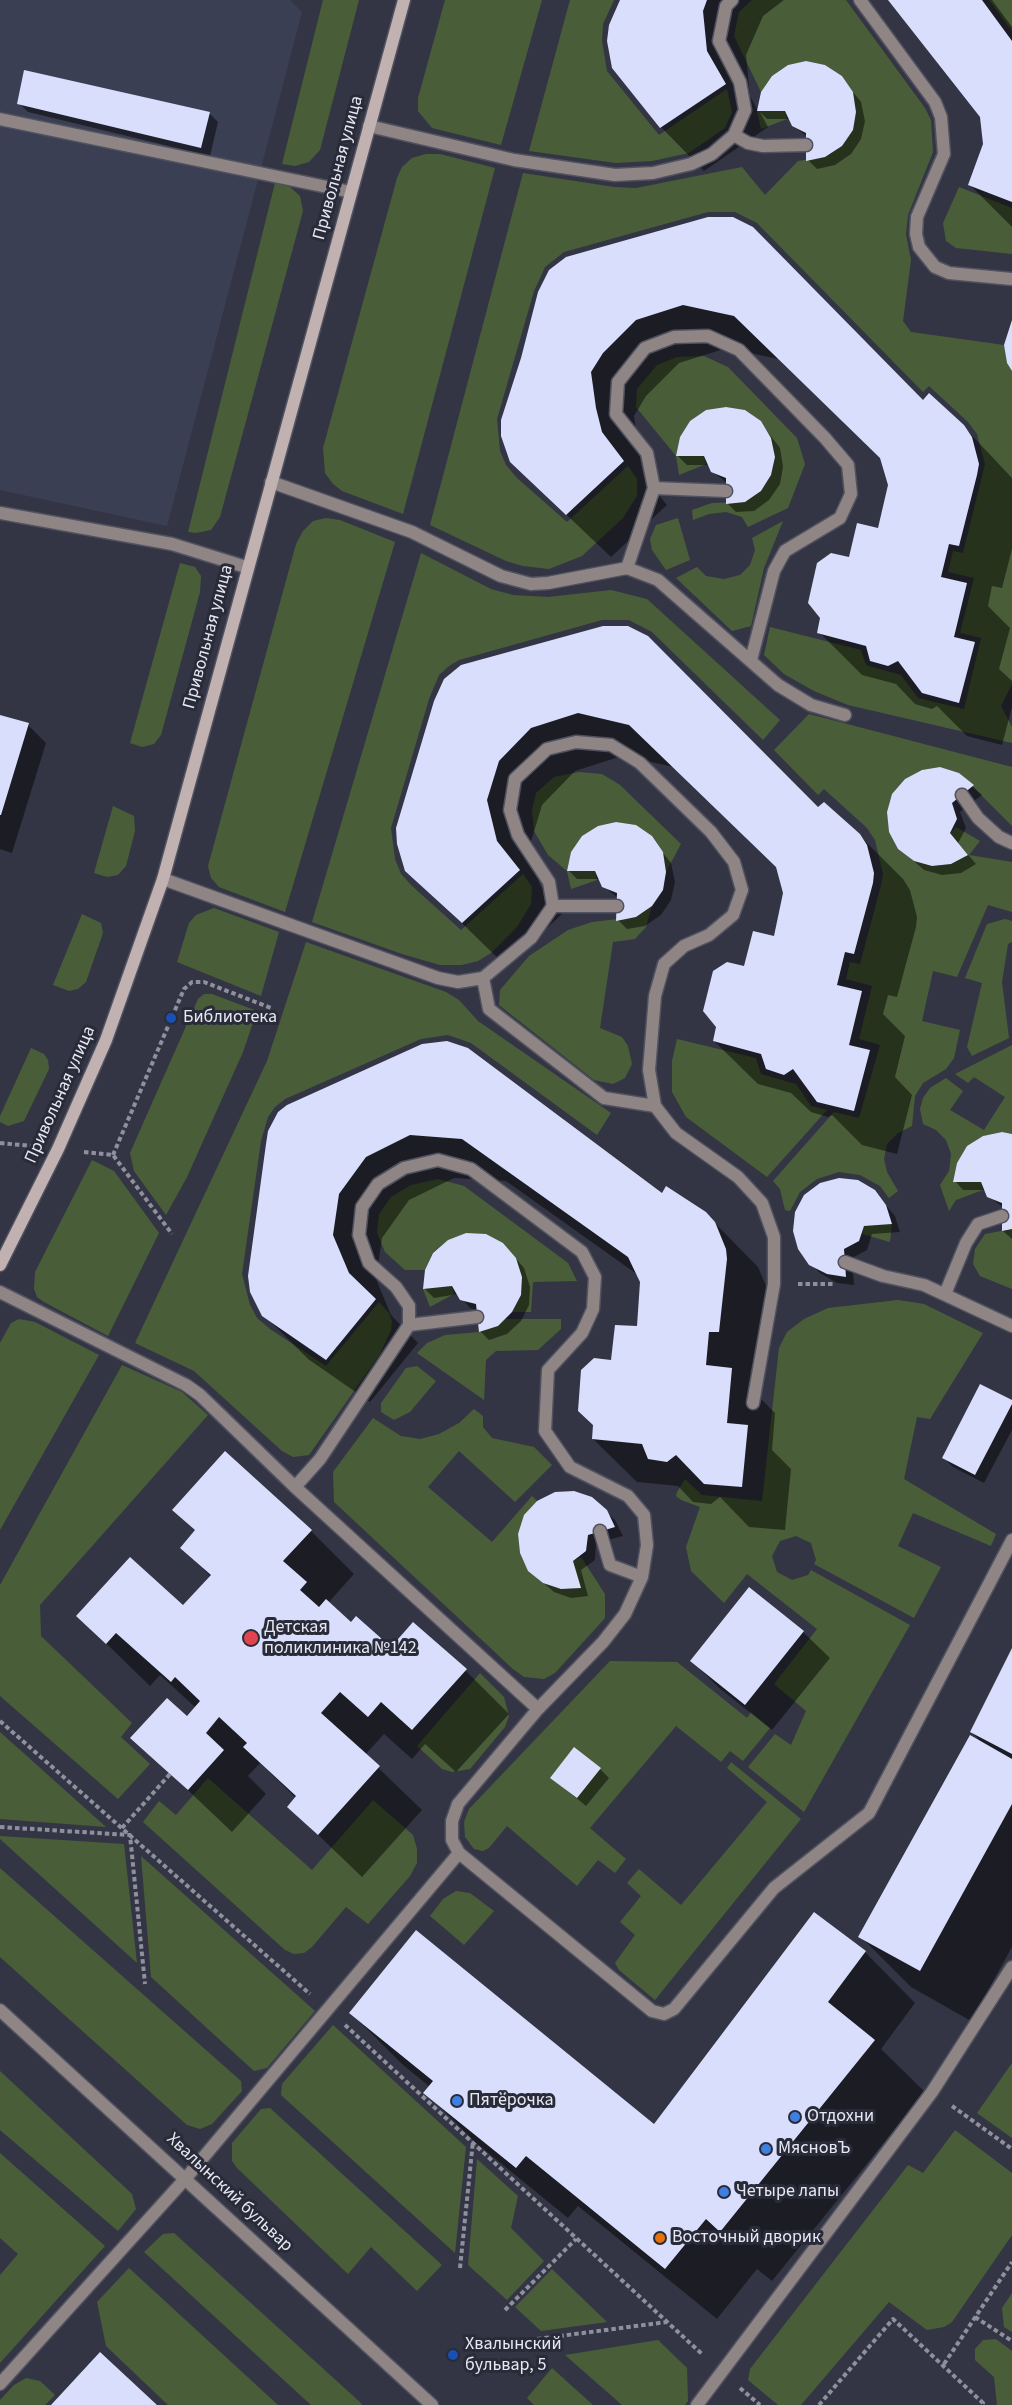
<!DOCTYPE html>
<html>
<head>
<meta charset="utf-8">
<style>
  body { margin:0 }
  canvas { display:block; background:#333544 }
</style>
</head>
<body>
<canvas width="1012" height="2405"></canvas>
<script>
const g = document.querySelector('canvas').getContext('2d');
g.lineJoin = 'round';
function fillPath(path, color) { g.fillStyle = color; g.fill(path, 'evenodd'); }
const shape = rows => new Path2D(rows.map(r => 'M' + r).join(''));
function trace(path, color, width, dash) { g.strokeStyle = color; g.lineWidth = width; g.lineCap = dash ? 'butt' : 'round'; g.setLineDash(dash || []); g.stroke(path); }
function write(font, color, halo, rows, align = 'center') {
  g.font = font + ' "Source Sans 3",sans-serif'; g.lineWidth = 6; g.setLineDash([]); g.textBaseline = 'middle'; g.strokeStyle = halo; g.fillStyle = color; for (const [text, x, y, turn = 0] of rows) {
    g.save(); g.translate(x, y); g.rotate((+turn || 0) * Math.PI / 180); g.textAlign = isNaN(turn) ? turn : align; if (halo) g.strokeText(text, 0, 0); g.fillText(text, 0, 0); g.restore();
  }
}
fillPath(shape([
  [0,0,290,0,302,12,167,526,0,490]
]), '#3b3f54');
fillPath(shape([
  [323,0,359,0,320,150,309,162,295,166,282,164],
  [445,0,542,0,501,145,432,128,418,111,418,98],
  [570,0,614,0,603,24,602,41,607,71,659,135,727,89,732,112,725,128,689,153,652,161,616,163,529,151],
  [752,0,846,0,925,108,931,120,933,152,908,215,906,234,911,260,903,321,911,332,1004,345,1007,363,1012,371,1012,684,1001,706,1012,727,1012,743,848,705,814,691,784,674,764,655,770,627,861,650,866,665,901,675,918,698,964,709,981,638,960,633,974,578,948,572,953,551,963,553,985,464,977,434,968,422,929,386,923,392,757,223,735,212,708,212,564,252,545,267,534,291,497,419,500,451,506,465,517,478,567,522,628,466,637,479,637,496,623,518,582,556,549,569,523,566,506,561,430,525,523,173,614,187,636,188,742,167,765,195,798,161,825,157,842,146,853,130,856,112,853,92,842,76,825,65,806,61,788,65,772,76,761,92,734,36,739,12],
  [989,0,1012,0,1012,31],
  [757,111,785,111,787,119,761,129],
  [426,154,440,154,495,168,403,514,342,491,333,484,325,473,323,448,397,178,402,167,412,158],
  [275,183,290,187,300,196,303,211,220,517,211,530,196,533,188,532],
  [959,187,1012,208,1012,254,956,248,946,241,943,223],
  [704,356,728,367,797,438,805,464,788,508,748,527,742,517,726,512,709,514,693,520,692,510,712,503,745,502,761,491,771,475,775,457,771,438,761,421,745,410,726,407,706,410,690,421,680,437,676,456,704,456,706,464,679,475,676,456,636,407,637,389,657,365,677,357],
  [326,518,340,520,395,542,285,912,219,887,211,878,208,866,296,544,303,531,313,521],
  [678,518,690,560,666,570,652,550,650,539,656,525],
  [783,521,764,568,751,626,732,631,676,578,697,567,706,576,724,579,740,575,750,565,755,550,752,538],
  [421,553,491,589,513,595,548,597,611,590,647,599,780,720,763,740,652,632,629,620,602,620,459,660,449,666,439,675,429,699,391,828,395,859,401,874,412,886,461,930,523,874,532,887,531,904,517,927,491,953,478,961,462,965,440,965,402,954,312,922],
  [180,563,195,567,201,576,200,592,161,735,154,744,142,747,130,743],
  [809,714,1012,767,1012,826,959,773,940,767,922,770,905,779,892,794,887,812,889,832,898,849,914,861,932,866,951,864,968,855,950,833,956,827,980,841,969,855,1012,862,1012,912,988,905,957,977,933,971,922,1021,960,1030,954,1058,946,1069,923,1083,915,1096,912,1126,898,1133,887,1144,884,1159,887,1172,898,1191,889,1198,880,1186,860,1175,839,1172,817,1179,800,1192,790,1211,785,1210,780,1189,773,1181,834,1112,859,1118,880,1045,859,1039,872,986,846,979,850,962,860,964,881,885,883,874,875,840,867,828,824,789,818,795,774,750],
  [579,772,602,774,620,785,681,844,666,872,663,852,636,825,616,822,598,826,582,836,571,852,567,871,595,871,597,880,571,889,567,871,548,855,534,831,532,810,536,793,554,777],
  [113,806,134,816,135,831,126,866,118,875,107,877,94,873],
  [652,906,646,927,635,939,613,942,600,1028,622,1037,628,1046,632,1064,625,1078,613,1084,594,1080,499,1005,500,990,529,956,568,930,592,922,636,917],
  [214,908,279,932,261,996,177,962,189,923,196,915],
  [82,914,101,923,103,933,86,982,78,989,69,991,53,985],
  [1005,919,1012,921,1012,942,1008,944,1002,982,1009,1038,972,1056,967,1047,982,983,965,978,987,924],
  [306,942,446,992,459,1000,478,1021,611,1113,597,1135,471,1043,448,1035,421,1039,285,1099,275,1107,268,1117,261,1141,242,1274,250,1305,257,1318,270,1329,326,1366,379,1302,389,1313,392,1321,391,1330,380,1354,309,1455,293,1457,282,1451,194,1371,135,1343,267,1061],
  [204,994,212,994,257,1011,243,1052,187,1177,166,1215,134,1171,130,1153,198,999],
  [677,1039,756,1058,761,1074,796,1084,811,1106,827,1110,767,1177,686,1117,672,1092,672,1061],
  [1012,1045,1012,1134,1002,1132,983,1136,967,1146,957,1163,953,1181,981,1182,983,1190,956,1200,949,1211,940,1185,949,1171,951,1154,946,1140,936,1130,923,1124,920,1109,923,1098,930,1088,946,1078,963,1091,950,1110,984,1130,1005,1097,974,1077,968,1083,955,1074],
  [31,1048,44,1054,48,1060,49,1069,24,1121,8,1126,0,1122,0,1116],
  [92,1160,114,1171,159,1233,108,1336,44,1302,37,1297,34,1289,35,1272],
  [438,1179,464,1186,568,1263,577,1281,533,1282,531,1312,512,1312,521,1295,522,1277,516,1258,503,1243,466,1233,448,1240,433,1252,425,1270,405,1270,385,1252,377,1233,379,1214,391,1197,411,1185],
  [892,1224,890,1242,862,1234,864,1226],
  [1012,1229,1012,1289,980,1276,973,1264,975,1249,985,1234],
  [452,1286,454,1294,430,1307,423,1289],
  [898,1300,924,1304,983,1333,930,1419,917,1417,904,1479,996,1534,991,1546,913,1513,898,1546,941,1567,914,1618,814,1564,816,1560,811,1543,796,1536,780,1541,772,1556,777,1572,792,1580,808,1575,811,1570,910,1625,804,1812,748,1767,775,1734,791,1745,806,1711,774,1684,817,1629,747,1574,724,1603,691,1571,686,1547,700,1507,681,1500,676,1496,677,1492,685,1479,702,1495,762,1501,779,1348,787,1332,804,1319,828,1308],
  [19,1319,35,1322,99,1355,0,1530,0,1343,11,1323],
  [505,1319,561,1319,561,1329,538,1350,496,1351,486,1360,484,1400,417,1353,427,1343,445,1335,479,1332,498,1326],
  [122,1365,182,1392,208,1415,40,1605,41,1636,132,1723,121,1737,150,1764,118,1799,0,1696,0,1585],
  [417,1366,436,1381,410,1412,394,1420,381,1412,381,1403,406,1368],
  [474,1409,483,1416,483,1427,492,1438,534,1447,552,1465,515,1502,459,1451,428,1487,492,1542,532,1496,537,1501,525,1515,518,1534,520,1553,528,1570,543,1583,561,1589,580,1588,573,1561,581,1557,605,1594,605,1618,555,1673,544,1679,524,1677,513,1669,334,1502,333,1472,373,1418,401,1436,420,1439,439,1434,459,1423],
  [610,1661,677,1662,747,1718,751,1712,770,1728,743,1761,730,1751,721,1762,676,1726,590,1828,626,1859,615,1873,598,1860,577,1886,507,1826,489,1848,483,1851,474,1849,465,1837,464,1822,469,1809],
  [480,1673,504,1697,509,1716,505,1727,470,1769,452,1772,442,1769,417,1746],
  [0,1732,106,1827,0,1819],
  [731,1762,801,1819,655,2000,619,1970,615,1963,635,1935,620,1922,641,1896,627,1883,639,1869,681,1905,767,1802,727,1768],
  [208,1778,312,1870,373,1800,413,1835,417,1849,417,1863,410,1876,368,1924,346,1907,312,1947,304,1953,294,1954,285,1950,143,1822,159,1801,176,1815],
  [0,1836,124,1844,137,1963,0,1839],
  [141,1856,315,2011,267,2068,254,2071,151,1977],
  [0,1868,241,2081,242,2091,212,2124,200,2129,187,2125,0,1957],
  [456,1891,470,1893,494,1911,464,1945,430,1916,443,1899],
  [333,2025,466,2147,455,2253,281,2095,282,2084],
  [1012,2063,1012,2138,977,2113],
  [0,2071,132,2194,136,2209,118,2231,0,2130],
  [270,2108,442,2265,417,2291,371,2247,348,2274,237,2168,232,2161,232,2143,261,2109],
  [955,2130,1012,2173,1012,2235,952,2322,944,2327,927,2330,889,2302,801,2405,778,2405,748,2380,750,2369,908,2165,923,2173],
  [0,2153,105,2246,0,2363,0,2275,18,2254,0,2238],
  [477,2159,518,2196,511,2228,544,2261,507,2300,468,2265],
  [174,2233,362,2404,361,2405,311,2405,144,2252,163,2234],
  [129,2268,278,2405,168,2405,106,2346,97,2302],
  [552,2269,607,2322,541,2331,515,2307],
  [1012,2293,1012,2332,1004,2327,1002,2308],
  [996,2339,1012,2351,1012,2405,997,2405,994,2377,975,2360,975,2349,983,2340],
  [658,2340,687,2368,688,2401,685,2405,622,2405,565,2355],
  [552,2368,593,2405,534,2405,527,2398],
  [26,2378,40,2381,55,2395,45,2405,0,2405,0,2400,14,2385]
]), '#495e38');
fillPath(shape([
  [622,0,784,0,763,16,746,55,750,96,758,111,762,93,841,77,861,102,865,121,861,139,851,154,835,165,817,169,808,160,808,137,792,125,790,119,767,119,760,112,768,127,704,171,661,127,613,68],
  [890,0,992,0,1012,27,1012,227,970,185,985,144,981,116],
  [19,103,209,113,218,122,210,156,28,112],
  [708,219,924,402,963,426,1012,478,1012,549,1002,588,992,586,988,606,1010,628,999,669,1012,681,1012,707,1002,745,967,736,937,706,932,709,915,704,896,684,862,675,819,632,850,559,880,530,890,485,882,459,778,359,727,348,679,363,646,396,634,416,639,452,644,477,667,505,611,557,511,462],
  [760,422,780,448,783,467,780,484,769,500,754,511,736,512,727,503,727,483,712,471,709,465,687,465,678,456],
  [603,627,818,809,859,835,903,879,910,890,917,917,916,927,897,997,888,995,883,1014,905,1036,895,1077,912,1095,897,1154,862,1145,832,1115,828,1117,811,1112,791,1093,758,1084,714,1041,745,968,775,938,785,893,778,868,674,767,622,756,575,771,542,805,530,845,540,885,562,914,506,966,407,870],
  [0,716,28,725,46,743,12,853,0,849],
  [959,774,982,795,960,812,966,828,958,843,976,864,961,873,942,875,924,870,899,848],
  [651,838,671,863,675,882,671,900,661,915,645,926,627,929,618,920,618,898,603,886,600,879,577,879,569,871],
  [422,1046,662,1195,705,1213,758,1267,769,1293,762,1375,752,1374,750,1388,775,1413,772,1450,791,1469,785,1530,749,1527,720,1497,711,1504,693,1502,678,1486,637,1482,593,1439,613,1361,638,1328,641,1282,638,1275,506,1181,454,1178,409,1200,382,1238,376,1279,391,1315,418,1343,370,1402,308,1359,264,1315],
  [1012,1135,1012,1239,1003,1231,1004,1208,988,1196,986,1190,963,1190,955,1181],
  [874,1191,895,1216,900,1232,872,1234,867,1250,852,1258,854,1285,837,1283,820,1273,811,1264],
  [512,1254,524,1268,530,1287,529,1305,521,1321,507,1334,489,1340,480,1331,478,1310,470,1308,458,1294,434,1298,425,1289,426,1270],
  [1012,1402,1012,1430,984,1483,953,1467,944,1458],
  [174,1510,311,1531,354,1574,328,1603,351,1624,391,1650,466,1671,509,1714,456,1772,425,1744,412,1759,384,1734,365,1755,422,1810,362,1877,289,1807,296,1798,260,1763,248,1776,266,1794,232,1832,133,1738,187,1718,196,1708,160,1675,150,1686,78,1616,184,1607,211,1577,182,1547,196,1531],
  [605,1511,615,1520,623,1536,596,1543,595,1560,581,1570,588,1596,571,1598,554,1592,539,1579],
  [749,1589,803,1632,830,1658,772,1730,718,1687,692,1661],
  [1012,1652,1012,1947,971,2021,911,1987,860,1936,982,1743,972,1732],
  [600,1769,609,1778,586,1806,552,1778],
  [865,1952,915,2003,881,2049,925,2092,772,2281,757,2269,717,2319,578,2206,568,2218,476,2143,425,2092,430,2087,402,2064,351,2013,654,2126]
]), '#0007');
fillPath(shape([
  [620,0,707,0,703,11,707,51,726,84,660,128,612,68,607,41,609,25],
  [888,0,982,0,1012,41,1012,202,968,185,983,144,980,117],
  [806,61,825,65,842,76,853,92,856,112,853,130,842,146,825,157,806,161,806,133,792,126,785,111,757,111,761,92,772,76,788,65],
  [24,70,210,112,201,148,17,104],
  [708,217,733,217,753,227,923,400,929,393,964,425,972,437,979,464,977,475,959,546,949,544,941,577,967,583,954,637,975,642,959,703,922,693,898,661,888,666,870,661,866,646,817,633,820,618,808,603,817,563,831,553,849,557,857,523,878,528,888,485,880,458,734,316,683,305,636,320,603,353,591,372,596,408,602,432,624,461,566,515,510,462,501,436,501,420,521,358,538,292,549,270,566,257],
  [1012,320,1012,371,1007,363,1004,345],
  [726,407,745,410,761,421,771,438,775,457,771,475,761,491,745,502,726,504,726,478,711,472,704,456,676,456,680,437,690,421,706,410],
  [603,626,628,626,648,636,818,807,824,802,860,834,867,845,874,873,873,883,854,954,845,952,837,985,862,991,849,1045,870,1050,854,1111,817,1102,793,1069,784,1075,766,1069,761,1054,713,1041,716,1027,703,1011,713,971,727,962,744,966,753,931,774,936,783,893,776,867,629,725,578,713,531,728,499,761,487,800,497,841,520,870,462,923,405,871,397,844,396,828,434,701,444,679,461,665],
  [0,715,29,723,1,815,0,815],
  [940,767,959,773,974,785,952,803,957,819,950,833,968,855,951,864,932,866,914,861,898,849,889,832,887,812,892,794,905,779,922,770],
  [616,822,636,825,652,836,663,852,666,872,663,890,652,906,636,917,616,921,617,893,602,887,595,871,567,871,571,852,582,836,598,826],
  [447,1041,468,1048,662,1193,666,1186,706,1212,715,1222,726,1249,727,1259,719,1332,709,1332,706,1365,732,1368,727,1423,748,1425,742,1487,704,1484,676,1455,667,1462,648,1459,642,1444,592,1439,593,1425,578,1411,581,1370,594,1358,611,1360,615,1325,637,1326,640,1282,628,1257,462,1139,410,1135,366,1157,339,1194,333,1235,349,1273,376,1299,326,1360,262,1316,250,1292,248,1276,266,1144,268,1131,278,1112,287,1105,422,1044],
  [1002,1132,1012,1134,1012,1229,1002,1231,1002,1203,987,1197,981,1182,953,1182,957,1163,967,1146,983,1136],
  [839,1178,858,1180,875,1190,886,1205,892,1224,864,1226,859,1241,844,1249,846,1277,827,1274,809,1265,798,1249,793,1231,795,1212,804,1195,820,1183],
  [466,1233,486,1234,503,1243,516,1258,522,1277,521,1295,512,1312,498,1326,479,1332,476,1304,460,1300,452,1286,423,1289,425,1270,433,1253,448,1240],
  [980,1384,1012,1400,1012,1404,975,1475,942,1458],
  [225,1451,312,1530,283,1561,307,1582,300,1590,319,1607,326,1599,351,1622,356,1616,391,1647,413,1622,467,1669,412,1730,381,1702,368,1717,340,1692,321,1713,380,1766,318,1835,287,1807,296,1796,243,1747,247,1743,219,1717,206,1733,224,1750,188,1790,170,1774,130,1738,167,1698,187,1716,200,1701,175,1677,171,1682,116,1633,106,1644,76,1616,130,1557,183,1605,211,1575,180,1548,195,1530,172,1510],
  [574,1491,592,1497,607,1510,615,1527,588,1535,586,1551,573,1561,581,1588,561,1589,543,1583,528,1571,520,1553,518,1534,524,1515,537,1501,555,1492],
  [749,1587,804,1631,745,1705,690,1661],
  [1012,1648,1012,1754,970,1732],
  [970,1735,1012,1759,1012,1804,920,1971,858,1937],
  [574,1747,601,1768,577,1798,550,1778],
  [814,1912,866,1951,828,2002,875,2040,720,2232,706,2219,665,2269,526,2156,516,2168,423,2093,433,2081,349,2013,416,1930,654,2124],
  [100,2352,157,2405,51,2405]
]), '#d8defb');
const service = shape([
  [860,0,935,102,941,117,944,154,917,217,916,234,919,247,935,267,949,273,1012,279],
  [0,119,351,192],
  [369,126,514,160,615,175,653,173,691,164,712,154,734,135,745,110,740,82,719,41,726,6,732,0],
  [734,135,748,143,763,146,806,145],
  [271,482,412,532,501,576,531,584,548,583,627,568,658,580,778,685,811,705,845,715],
  [654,488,726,491],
  [627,568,654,488,647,453,616,414,618,382,645,348,674,337,708,336,739,350,825,438,848,465,851,494,840,518,785,551,774,571,751,660],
  [962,795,978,818,999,837,1012,843],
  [163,879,438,978,458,982,483,978,531,938,553,906,549,882,518,835,510,810,515,779,547,749,576,742,611,745,640,763,711,832,734,862,742,890,733,915,709,935,684,946,664,964,655,996,649,1070,655,1106,676,1133,738,1177,762,1203,774,1237,774,1284,753,1403],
  [553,906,617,906],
  [483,978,489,1009,604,1098,655,1106],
  [845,1262,883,1276,924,1285,1012,1326],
  [0,1292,186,1385,200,1395,295,1487,538,1709,458,1804,452,1821,452,1840,459,1853,652,2011,664,2014,674,2009,774,1888,869,1813,1012,1540],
  [945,1294,966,1243,978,1224,1002,1216],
  [409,1325,477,1317],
  [295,1487,320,1459,409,1325,409,1306,396,1287,369,1263,359,1235,362,1207,378,1184,404,1168,438,1160,471,1169,582,1252,595,1277,593,1309,582,1333,548,1370,545,1431,570,1467,628,1496,644,1515,647,1545,642,1577,625,1614,603,1642,538,1709],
  [600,1531,610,1565,642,1577],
  [0,2384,186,2178,459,1853]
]);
const minor = shape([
  [0,513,172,544,246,567],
  [697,2405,932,2092,1012,1967]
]);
const tertiary = shape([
  [0,2010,432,2405]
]);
const secondary = shape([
  [0,1265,58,1149,106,1040,163,879,404,0]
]);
trace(service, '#505260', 15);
trace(minor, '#505260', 15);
trace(tertiary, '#505260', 15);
trace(secondary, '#505260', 15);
trace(shape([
  [0,1143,32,1146],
  [84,1152,113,1155,172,1234],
  [113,1155,184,989,192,982,204,982,271,1008],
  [798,1284,833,1284],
  [0,1721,310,1994],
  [0,1827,130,1835,145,1984],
  [122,1828,170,1774],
  [345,2025,703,2355],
  [952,2106,1012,2149],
  [460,2268,473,2141],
  [505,2310,576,2239],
  [975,2317,1012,2341],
  [537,2339,667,2322],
  [944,2364,1012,2262],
  [740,2388,760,2405],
  [819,2405,893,2319,983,2403,981,2405]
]), '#8e909d', 4, [4.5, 3]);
trace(service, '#8f8585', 12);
trace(minor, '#8f8585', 12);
trace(tertiary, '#8f8585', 12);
trace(secondary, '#c1b2b1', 12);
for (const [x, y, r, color] of [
  [171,1018,6,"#1a4fb4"],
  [251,1638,8,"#e0444e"],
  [457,2101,6,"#3f7fe0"],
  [795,2117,6,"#3f7fe0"],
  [766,2149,6,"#3f7fe0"],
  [724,2192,6,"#3f7fe0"],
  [660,2238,6,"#e8710a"],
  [453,2355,6,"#1a4fb4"]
]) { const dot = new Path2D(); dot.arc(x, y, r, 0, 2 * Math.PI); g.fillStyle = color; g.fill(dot); trace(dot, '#292b39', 2); }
write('18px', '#e6e8f2', '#292b39', [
  ["Привольная улица",339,168,-75],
  ["Привольная улица",209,637,-75],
  ["Привольная улица",61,1095,-66],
  ["Хвалынский бульвар",229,2193,43]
]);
write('18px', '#e6e8f2', '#292b39', [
  ["Библиотека",183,1018],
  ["Детская",264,1628],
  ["поликлиника №142",264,1649],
  ["Пятёрочка",469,2101],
  ["Отдохни",807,2117],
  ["МясновЪ",778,2149],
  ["Четыре лапы",736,2192],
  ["Восточный дворик",672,2238],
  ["Хвалынский",465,2345],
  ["бульвар, 5",465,2366]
], 'left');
</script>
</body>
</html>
